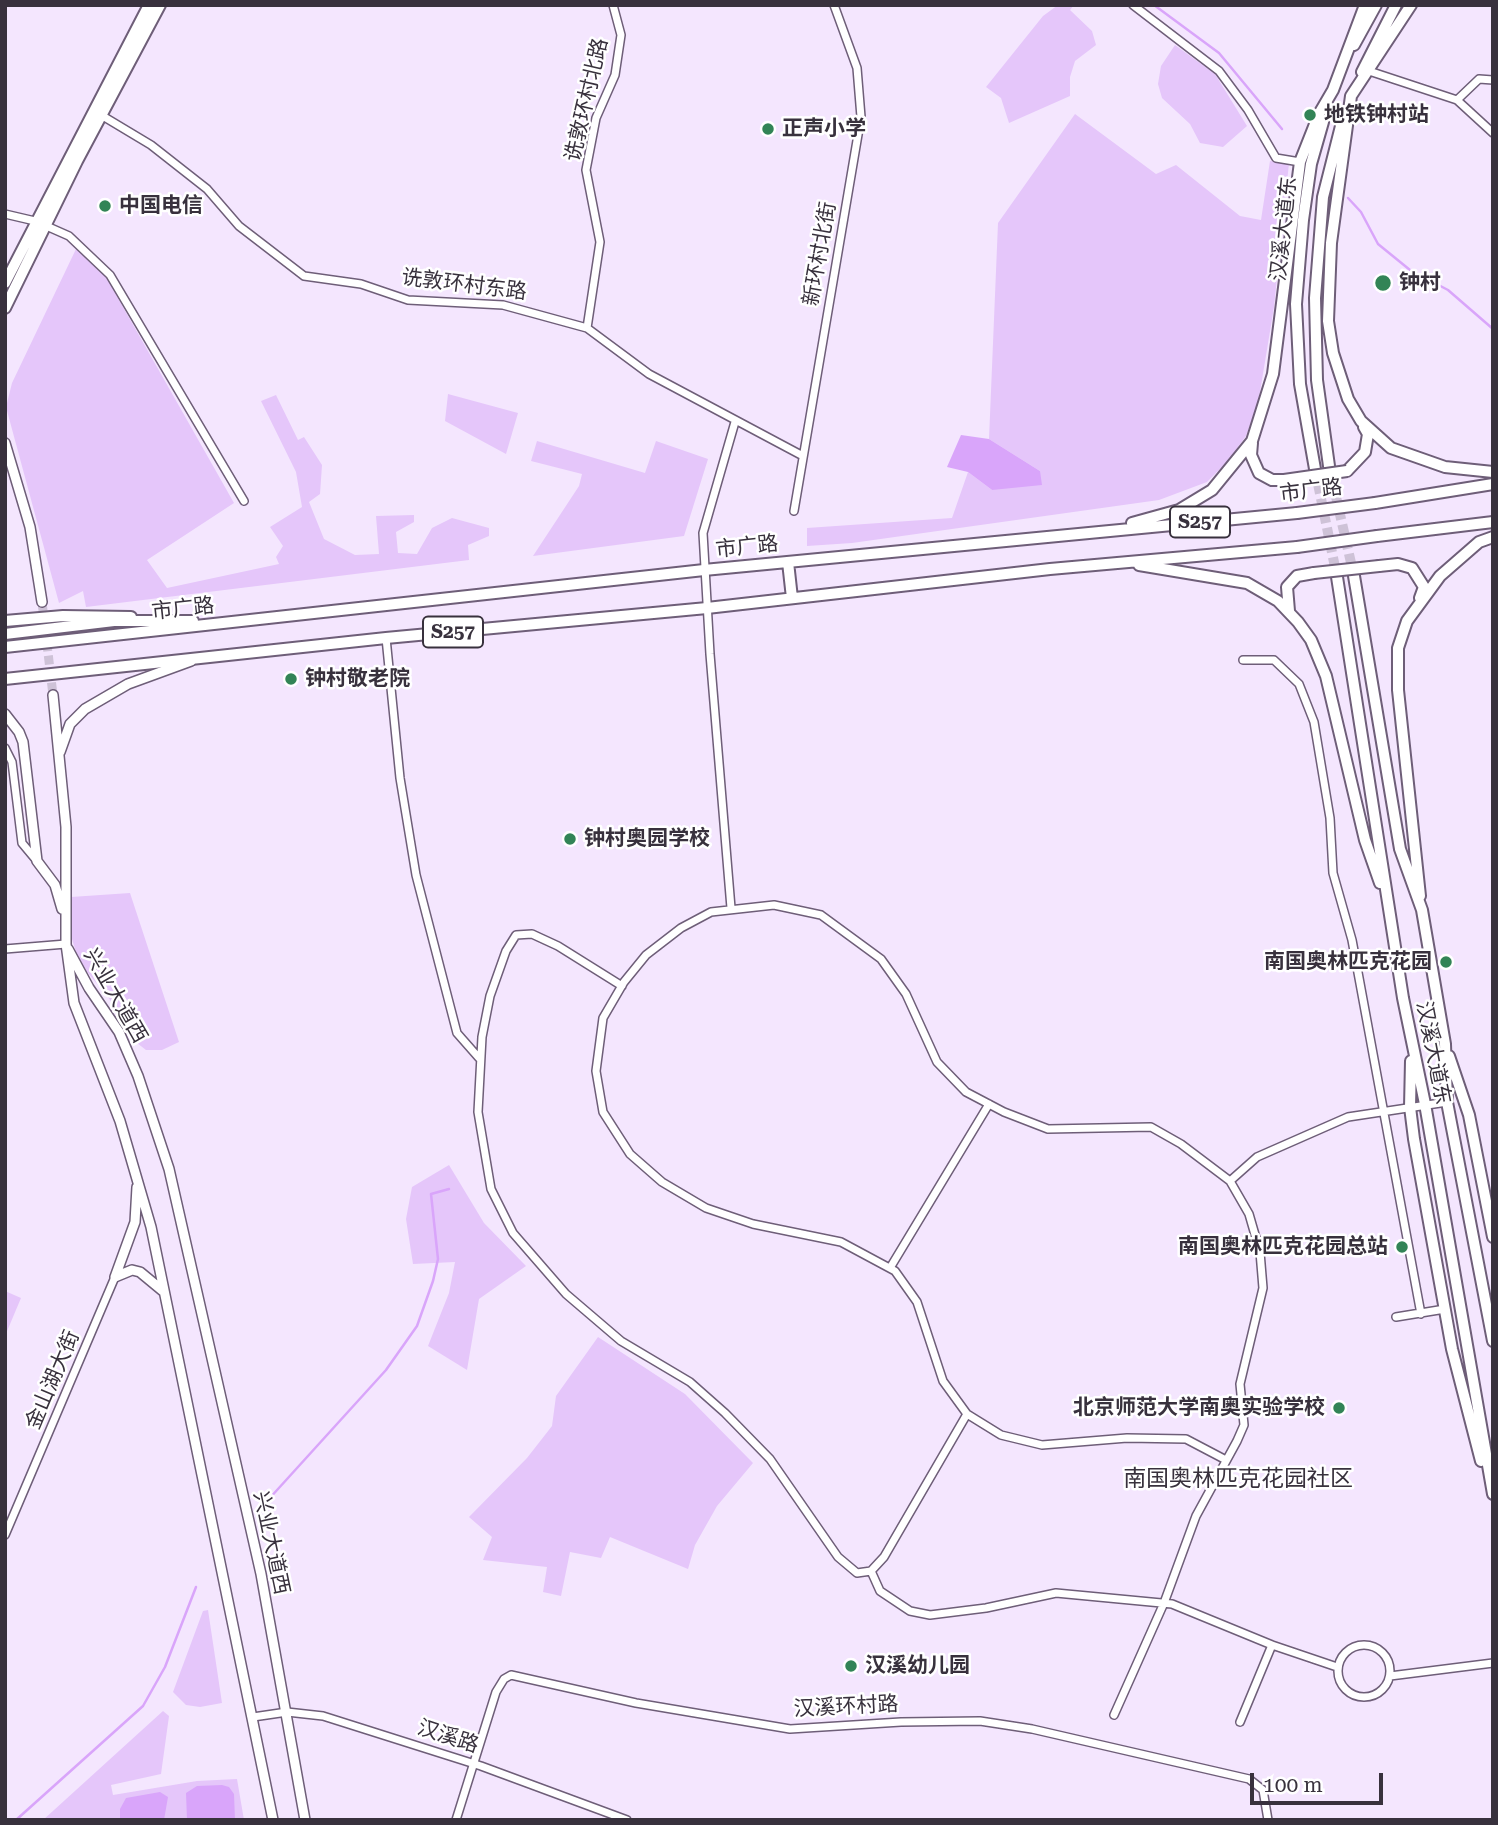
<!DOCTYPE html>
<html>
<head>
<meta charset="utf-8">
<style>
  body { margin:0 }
  #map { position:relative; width:1498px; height:1825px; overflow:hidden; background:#f4e6fe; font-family:"Roboto Serif",serif }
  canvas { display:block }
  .frame { position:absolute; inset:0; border:7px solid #38313d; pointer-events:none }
  .scale { position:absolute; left:1250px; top:1773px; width:133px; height:32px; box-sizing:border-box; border:4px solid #38313d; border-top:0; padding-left:9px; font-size:21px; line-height:24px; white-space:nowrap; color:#38313d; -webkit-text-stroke:5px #fff; paint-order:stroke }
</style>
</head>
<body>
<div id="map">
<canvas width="1498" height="1825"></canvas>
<div class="frame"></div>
<div class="scale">100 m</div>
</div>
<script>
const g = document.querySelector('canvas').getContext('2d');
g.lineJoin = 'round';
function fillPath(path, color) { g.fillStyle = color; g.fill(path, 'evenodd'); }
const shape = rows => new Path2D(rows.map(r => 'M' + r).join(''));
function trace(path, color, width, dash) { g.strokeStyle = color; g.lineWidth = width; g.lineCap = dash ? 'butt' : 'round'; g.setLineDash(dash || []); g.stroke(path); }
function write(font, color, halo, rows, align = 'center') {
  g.font = font + ' "Roboto Serif","Noto Sans SC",serif'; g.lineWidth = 5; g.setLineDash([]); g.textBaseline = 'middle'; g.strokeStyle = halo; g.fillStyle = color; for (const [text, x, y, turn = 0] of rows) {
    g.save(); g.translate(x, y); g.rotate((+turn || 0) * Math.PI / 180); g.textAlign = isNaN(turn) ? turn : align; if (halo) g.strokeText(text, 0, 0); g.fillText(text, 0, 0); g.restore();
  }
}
fillPath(shape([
  [1058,5,1074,5,1070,10,1092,31,1096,45,1075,61,1070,77,1070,96,1009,123,1001,98,986,87,1043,16],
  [1175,45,1215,74,1247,126,1223,147,1200,143,1190,124,1162,98,1158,84,1161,66],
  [1075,114,1156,174,1176,165,1240,216,1261,220,1270,161,1289,163,1274,307,1258,404,1246,436,1228,461,1207,482,1159,500,852,543,807,546,807,528,952,518,968,472,992,490,1040,471,989,439,998,223],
  [76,249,106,277,234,503,147,560,167,588,279,564,276,557,283,546,270,527,302,507,296,472,261,401,276,395,298,440,304,437,322,465,320,494,309,502,324,539,355,555,379,554,376,516,414,515,414,522,396,532,398,553,417,554,432,528,452,518,489,528,489,536,468,545,469,560,86,607,83,591,59,603,6,407,12,383],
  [448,394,518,413,506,454,445,421],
  [537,441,645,473,656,441,708,459,684,536,533,556,579,486,582,474,531,461],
  [130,893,179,1042,162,1050,146,1050,137,1043,129,1023,79,962,72,939,71,897],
  [449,1165,484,1223,526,1266,479,1299,467,1370,428,1346,449,1293,455,1262,413,1264,406,1219,412,1187],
  [5,1291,21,1298,5,1336],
  [598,1337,685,1394,753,1463,717,1506,695,1545,688,1569,610,1537,601,1558,570,1552,561,1596,543,1592,547,1567,483,1560,492,1537,469,1517,527,1458,552,1426,556,1396],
  [208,1610,222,1703,200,1707,186,1705,173,1692,203,1611],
  [163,1711,169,1716,161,1774,111,1785,113,1795,197,1781,237,1779,244,1820,43,1820]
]), '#e5c6fa');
fillPath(shape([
  [961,435,989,439,1040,471,1042,485,992,490,968,472,947,467],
  [222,1785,229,1787,234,1794,235,1820,187,1820,186,1793,197,1786],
  [160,1792,168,1797,164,1820,120,1820,120,1809,126,1798]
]), '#d9a5fa');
trace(shape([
  [1154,5,1219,53,1282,129],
  [1348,198,1361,212,1378,244,1410,270,1448,290,1493,329],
  [268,1500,386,1370,417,1326,433,1281,438,1259,431,1194,449,1189],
  [16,1820,143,1706,165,1667,196,1587]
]), '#d9a5fa', 2.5);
trace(shape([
  [42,602,53,695]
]), '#cec2d7', 9, [9, 4.5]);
trace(shape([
  [1329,466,1354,576],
  [1315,469,1337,577]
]), '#cec2d7', 10, [10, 5]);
const minor = shape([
  [1133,5,1219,71,1248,110,1276,158,1300,162],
  [1369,71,1457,100,1493,133],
  [1457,100,1479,79,1493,80],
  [101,115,151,145,207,189,239,226,304,276,361,284,408,300,503,305,587,328,649,374,803,456],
  [5,214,35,221,69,236,110,275,244,501],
  [587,328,600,242,586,170,596,118,615,75,621,35,613,5],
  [794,511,861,117,857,68,834,5],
  [386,638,400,778,416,875,457,1033,479,1058],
  [1243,660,1274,660,1299,684,1314,722,1330,818,1333,873,1352,940,1421,1314],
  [5,748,12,762,22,843,37,861],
  [731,908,710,654,703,533,735,422],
  [5,949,66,944],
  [622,986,558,946,532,934,516,935,506,951,490,996,482,1037,478,1112,491,1189,513,1233,566,1294,621,1341,690,1382,725,1413,770,1459,838,1557,857,1573,871,1571,884,1557,967,1414],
  [1230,1181,1257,1157,1348,1117,1447,1102],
  [890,1268,989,1104],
  [1396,1317,1445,1309],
  [5,1535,115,1277],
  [871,1571,880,1591,910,1611,930,1615,986,1608,1056,1593,1172,1604,1272,1645,1337,1667],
  '1338 1671a26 26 0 1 1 52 0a26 26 0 1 1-52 0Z',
  [1390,1676,1493,1663],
  [1114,1715,1164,1603,1196,1516,1237,1441,1244,1425,1240,1384,1263,1288,1260,1252,1249,1214,1230,1181,1181,1144,1151,1127,1048,1129,1004,1112,966,1092,937,1062,906,994,881,959,821,915,774,905,711,912,681,928,646,955,624,982,603,1018,596,1071,603,1112,630,1154,662,1182,706,1208,753,1224,841,1242,895,1271,917,1302,943,1381,967,1414,1001,1435,1042,1445,1127,1438,1186,1439,1226,1460],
  [253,1717,287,1712,323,1716,481,1766,627,1820],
  [1240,1722,1272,1645],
  [456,1820,496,1692,504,1679,511,1675,636,1703,790,1729,901,1722,980,1721,1032,1729,1249,1779,1263,1790,1268,1820]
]);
const tertiary = shape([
  [5,443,30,527,42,602],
  [53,695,66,827,66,944,74,1003,120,1121,151,1227,273,1820],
  [5,714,19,732,23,742,37,861,55,885,62,909],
  [60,752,70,724,85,709,128,684,191,661],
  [68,949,89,988,119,1032,138,1076,169,1169,261,1574,305,1820],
  [115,1277,135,1222,137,1187],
  [115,1277,132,1270,140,1272,163,1291]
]);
const secondary = shape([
  [5,283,149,5],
  [5,308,77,161,160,5],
  [5,621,63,616,131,617]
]);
const primary = shape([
  [1411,5,1351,96,1331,243,1328,321,1333,353,1348,399,1361,421,1391,448,1445,467,1493,472],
  [1354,45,1376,5],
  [1362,72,1396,5],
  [1252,443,1251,455,1259,473,1272,480,1284,480],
  [1329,466,1317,380,1315,298,1323,197,1341,126],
  [1315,469,1300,384,1296,304,1303,220,1311,164,1323,122],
  [1347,471,1365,452,1368,434,1364,427],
  [1375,503,1493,484],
  [1132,523,1179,510,1212,490,1252,441,1273,374,1300,162,1319,114,1333,90,1365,5],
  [1377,536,1493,522],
  [788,562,792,598],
  [1139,565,1247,583,1278,601,1298,622,1311,640,1326,676,1365,840,1380,883],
  [1379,566,1398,564,1412,568,1424,587,1420,598],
  [1354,576,1400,849,1422,910,1445,1044,1447,1102,1493,1341],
  [1337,577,1403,998,1425,1104,1493,1494],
  [1289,611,1287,587,1297,576,1314,573],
  [5,634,114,621,193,621],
  [5,647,704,570,1297,513],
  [5,679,386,638,707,608,1050,569,1297,547],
  [1420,896,1398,690,1398,648,1407,621,1440,576,1479,542,1493,537],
  [1449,1056,1469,1115,1493,1237],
  [1411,1061,1410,1107,1414,1139,1452,1349,1481,1461]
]);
trace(minor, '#6e5e78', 10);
trace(tertiary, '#6e5e78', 12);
trace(secondary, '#6e5e78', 14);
trace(primary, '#6e5e78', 14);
trace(minor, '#fff', 7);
trace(tertiary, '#fff', 9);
trace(secondary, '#fff', 10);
trace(primary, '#fff', 10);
const primaryBridge = shape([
  [1284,480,1347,471],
  [1297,513,1375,503],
  [1297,547,1377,536],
  [1314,573,1379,566]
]);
trace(primaryBridge, '#6e5e78', 14, []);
trace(primaryBridge, '#fff', 10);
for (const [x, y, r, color] of [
  [1310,115,7,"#328456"],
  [768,129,7,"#328456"],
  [105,206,7,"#328456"],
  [1383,283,9,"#328456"],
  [291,679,7,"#328456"],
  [570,839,7,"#328456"],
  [1446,962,7,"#328456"],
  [1402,1247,7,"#328456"],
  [1339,1408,7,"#328456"],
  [851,1666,7,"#328456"]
]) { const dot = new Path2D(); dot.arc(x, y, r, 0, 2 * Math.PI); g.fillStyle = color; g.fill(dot); trace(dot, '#fff', 2.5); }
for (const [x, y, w] of [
  [1200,522,60],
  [453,632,60]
]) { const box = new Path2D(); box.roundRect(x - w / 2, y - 15.5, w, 31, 5); g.fillStyle = '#fff'; g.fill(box); trace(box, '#38313d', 2); }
write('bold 19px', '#38313d', null, [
  ["S257",1200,522],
  ["S257",453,632]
]);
write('21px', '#38313d', '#fff', [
  ["诜敦环村北路",587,100,-77],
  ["汉溪大道东",1284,229,-84],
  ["新环村北街",820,254,-80],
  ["诜敦环村东路",464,285,7],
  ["市广路",1311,491,-7],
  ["市广路",747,547,-6],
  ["市广路",183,609,-6],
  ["兴业大道西",115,996,60],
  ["汉溪大道东",1433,1053,79],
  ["金山湖大街",53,1380,-67],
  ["兴业大道西",271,1543,78],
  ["汉溪环村路",846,1707,-3],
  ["汉溪路",448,1737,18]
]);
write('bold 21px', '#38313d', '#fff', [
  ["地铁钟村站",1324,115],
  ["正声小学",782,129],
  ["中国电信",119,206],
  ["钟村",1399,283],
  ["钟村敬老院",305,679],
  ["钟村奥园学校",584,839],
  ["南国奥林匹克花园",1432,962,"right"],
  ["南国奥林匹克花园总站",1388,1247,"right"],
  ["北京师范大学南奥实验学校",1325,1408,"right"],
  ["汉溪幼儿园",865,1666]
], 'left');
write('23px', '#38313d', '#fff', [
  ["南国奥林匹克花园社区",1238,1479]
]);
</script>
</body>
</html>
